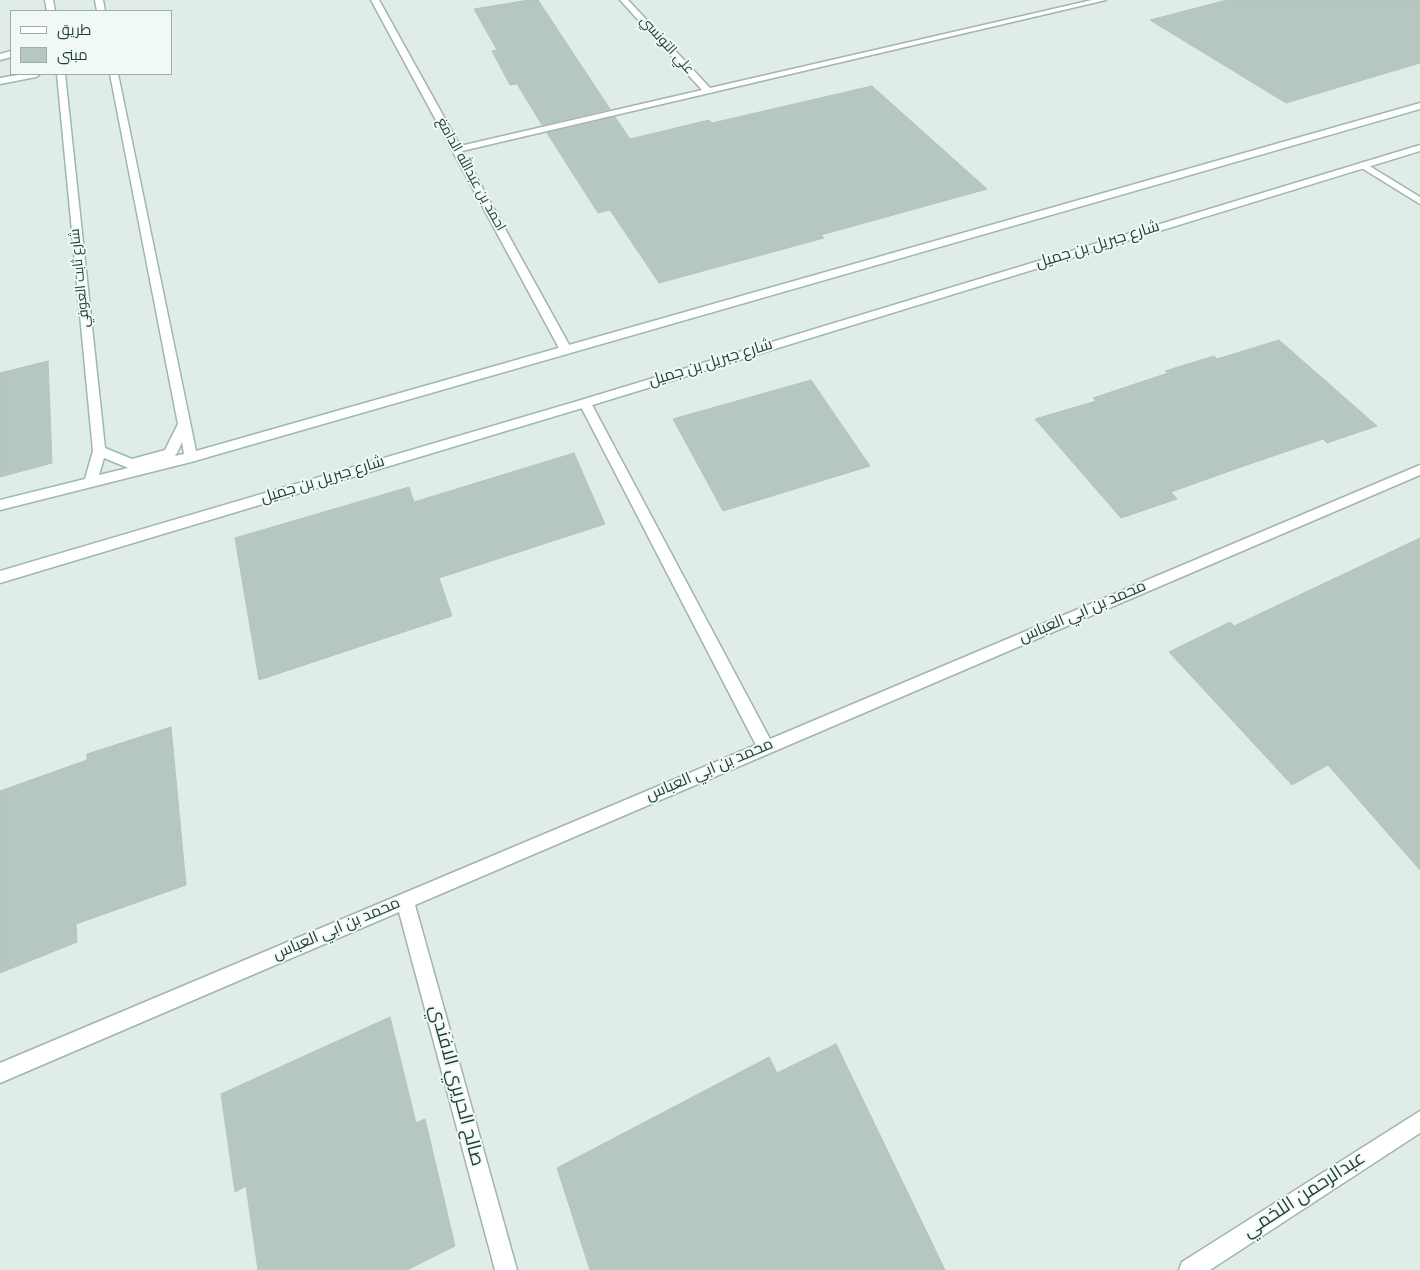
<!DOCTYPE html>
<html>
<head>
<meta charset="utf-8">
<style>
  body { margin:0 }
  #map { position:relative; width:1420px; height:1270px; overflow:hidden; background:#e0ece6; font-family:Overpass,Cairo,sans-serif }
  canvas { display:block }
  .legend { position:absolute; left:10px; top:10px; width:162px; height:65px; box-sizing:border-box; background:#f1f9f4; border:1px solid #9daea7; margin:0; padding:6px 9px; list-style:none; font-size:15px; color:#1f3e34 }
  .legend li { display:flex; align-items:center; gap:10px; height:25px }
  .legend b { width:25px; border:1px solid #9daea7 }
</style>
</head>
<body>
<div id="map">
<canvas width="1420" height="1270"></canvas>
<ul class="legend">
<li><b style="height:6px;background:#fff"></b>طريق</li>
<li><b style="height:14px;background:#b5c7bf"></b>مبنى</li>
</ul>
</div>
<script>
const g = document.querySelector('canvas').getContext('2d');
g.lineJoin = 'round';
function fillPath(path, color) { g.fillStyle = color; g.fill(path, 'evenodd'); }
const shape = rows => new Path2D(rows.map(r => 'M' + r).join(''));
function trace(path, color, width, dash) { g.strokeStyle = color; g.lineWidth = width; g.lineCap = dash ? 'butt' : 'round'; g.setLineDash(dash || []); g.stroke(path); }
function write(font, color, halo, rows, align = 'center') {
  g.font = font + ' Overpass,Cairo,sans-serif'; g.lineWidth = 4; g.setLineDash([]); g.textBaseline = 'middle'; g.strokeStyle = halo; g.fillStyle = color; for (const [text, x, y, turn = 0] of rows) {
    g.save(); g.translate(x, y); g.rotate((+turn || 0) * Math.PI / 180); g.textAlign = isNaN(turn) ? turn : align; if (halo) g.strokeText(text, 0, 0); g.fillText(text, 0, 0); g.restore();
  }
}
const building = shape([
  [529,0,538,0,610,109,542,125,517,84,510,85,492,51,497,50,474,9,529,0],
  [1227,0,1420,0,1420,63,1286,103,1150,20,1227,0],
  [872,86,987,189,821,235,824,238,659,283,610,210,598,213,547,133,615,117,630,139,709,120,712,123,872,86],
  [1279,340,1377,426,1327,443,1323,439,1238,468,1171,492,1177,499,1121,518,1035,419,1096,401,1093,398,1168,373,1165,371,1214,356,1217,359,1279,340],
  [48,361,52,463,0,477,0,373,48,361],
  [811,380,870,466,723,511,673,419,811,380],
  [574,453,605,524,439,578,452,616,259,680,235,538,409,487,414,502,574,453],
  [1420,538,1420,870,1328,765,1292,785,1169,652,1230,622,1234,626,1420,538],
  [171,727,186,885,76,924,77,942,0,973,0,791,87,760,87,754,171,727],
  [390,1017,416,1123,425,1119,455,1246,407,1270,258,1270,246,1186,235,1192,221,1094,390,1017],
  [836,1044,945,1270,590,1270,557,1168,769,1057,777,1073,836,1044]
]);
fillPath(building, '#b5c7bf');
trace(building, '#b2c6bd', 1);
const street = shape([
  [371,0,379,0,460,146,702,90,620,0,628,0,710,88,1092,0,1106,0,462,151,572,350,566,354,560,350,371,0],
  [1363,162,1420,197,1420,204,1360,167,1358,165,1363,162],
  [585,399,591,403,770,739,1420,465,1420,475,415,905,517,1270,495,1270,399,912,0,1083,0,1063,756,745,579,403,585,399],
  [1420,1111,1420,1133,1210,1270,1179,1270,1182,1262,1420,1111]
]);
const secondary = shape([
  [45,0,53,0,55,11,47,11,45,0],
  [95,0,103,0,105,11,97,11,95,0],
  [11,51,11,57,0,60,0,54,11,51],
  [24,74,40,74,36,77,0,84,0,78,24,74],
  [57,74,65,74,105,448,132,459,165,450,178,424,110,74,118,74,196,451,1420,103,1420,109,191,462,0,510,0,500,85,479,93,451,57,74],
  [182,442,184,454,175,456,177,453,182,442],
  [104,458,126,467,128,468,99,475,104,458],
  [1420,145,1420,151,589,406,0,583,0,571,581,400,1420,145]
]);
trace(street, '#a2b4ad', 3);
trace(secondary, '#9db9ae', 3);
fillPath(street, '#fff');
fillPath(secondary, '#fff');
write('14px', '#1f3e34', '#f1f9f4', [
  ["علي التونسي",666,46,48],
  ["احمد بن عبدالله الدامغ",470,175,61],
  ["شارع ثابت العوفي",81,278,-96]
]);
write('16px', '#1f3e34', '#f1f9f4', [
  ["شارع جبريل بن جميل",1098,246,-17],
  ["شارع جبريل بن جميل",711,364,-17],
  ["شارع جبريل بن جميل",323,481,-17],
  ["محمد بن ابي العباس",1083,613,-23],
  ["محمد بن ابي العباس",710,771,-23],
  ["محمد بن ابي العباس",337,930,-23]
]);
write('19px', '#1f3e34', '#f1f9f4', [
  ["صالح الحريري الافندي",455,1086,75],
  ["عبدالرحمن اللخمي",1305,1196,-33]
]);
</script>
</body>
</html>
